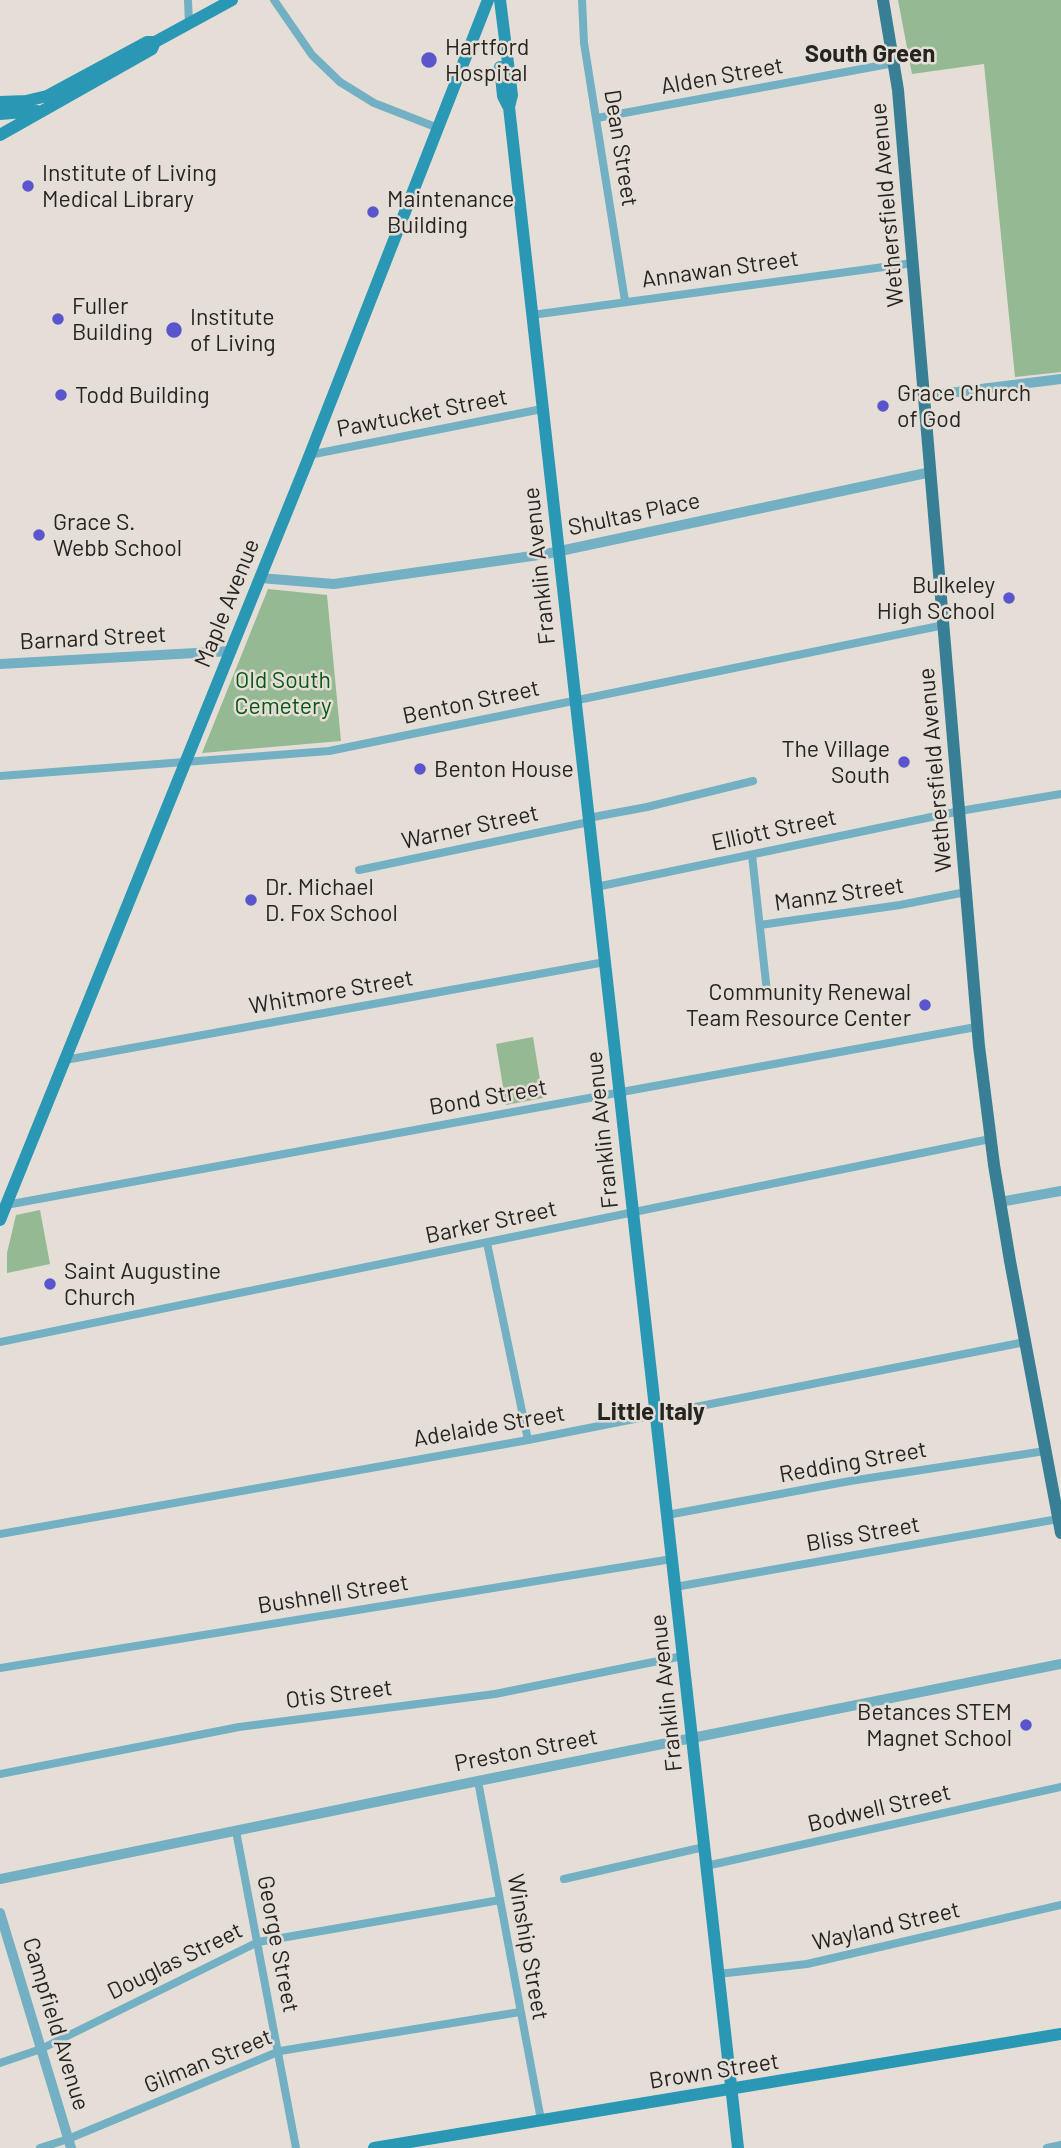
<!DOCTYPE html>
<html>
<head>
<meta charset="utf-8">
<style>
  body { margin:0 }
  canvas { display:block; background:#e5ded6 }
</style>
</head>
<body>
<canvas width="1061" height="2148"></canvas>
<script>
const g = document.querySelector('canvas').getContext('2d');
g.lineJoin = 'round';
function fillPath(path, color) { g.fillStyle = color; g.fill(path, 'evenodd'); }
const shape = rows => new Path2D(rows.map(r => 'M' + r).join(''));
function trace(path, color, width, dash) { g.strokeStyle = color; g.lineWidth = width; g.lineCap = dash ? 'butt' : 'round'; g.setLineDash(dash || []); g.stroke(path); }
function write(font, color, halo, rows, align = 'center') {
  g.font = font + ' Barlow,sans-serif'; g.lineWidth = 5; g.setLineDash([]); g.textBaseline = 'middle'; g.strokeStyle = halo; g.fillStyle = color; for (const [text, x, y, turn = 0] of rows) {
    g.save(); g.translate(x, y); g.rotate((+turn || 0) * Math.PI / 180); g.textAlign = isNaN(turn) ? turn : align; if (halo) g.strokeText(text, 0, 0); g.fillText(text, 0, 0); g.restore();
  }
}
fillPath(shape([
  [898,0,1061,0,1061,372,1015,377,984,64,912,74],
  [268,589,327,595,341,741,202,753],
  [533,1037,543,1098,506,1105,496,1044],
  [40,1210,50,1264,7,1273,7,1253,16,1215]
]), '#94b993');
trace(shape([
  [188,0,189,23],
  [274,0,312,55,340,82,374,103,438,128],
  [582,0,584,43,625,301],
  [597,118,894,63],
  [532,315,913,263],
  [309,455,542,409],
  [0,776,329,751,944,625],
  [588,818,647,807,753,781],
  [752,855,767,992],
  [359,870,589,822],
  [596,887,960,811,1061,794],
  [760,925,900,905,966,892],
  [65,1060,605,962],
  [6,1205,976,1027],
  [487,1243,528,1440],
  [0,1342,990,1139],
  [667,1515,850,1481,1045,1451],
  [0,1534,528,1440,1025,1342],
  [675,1587,1058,1519],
  [0,1668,672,1559],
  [0,1774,239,1727,495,1694,683,1656],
  [478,1781,541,2120],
  [236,1831,296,2148],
  [706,1866,1061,1787],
  [564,1879,704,1847],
  [718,1974,807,1964,1061,1905],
  [0,2063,41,2049,258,1942,500,1900],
  [40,2148,68,2139,280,2051,520,2012],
  [1047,2148,1061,2145]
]), '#73b0c4', 8);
trace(shape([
  [925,396,1061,379],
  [260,578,334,584,546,554,931,472],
  [0,664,231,651],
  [1000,1202,1061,1191],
  [0,1879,478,1781,1061,1664],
  [0,1913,71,2148]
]), '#73b0c4', 10);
trace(shape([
  [500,0,512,95,509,107,738,2148],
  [500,67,503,96,508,106],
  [0,102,26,101,47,96,147,42,155,42,232,0],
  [0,114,37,111],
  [0,135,152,49,155,42],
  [0,1220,307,462,488,0],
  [374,2148,1061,2034]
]), '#2a97b5', 12);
trace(shape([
  [883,0,898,90,979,1046,994,1165,1010,1261,1061,1533]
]), '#387f95', 12);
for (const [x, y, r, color] of [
  [429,60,9,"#5b55cd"],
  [28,186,7,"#5b55cd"],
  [373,212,7,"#5b55cd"],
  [58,319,7,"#5b55cd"],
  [174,330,9,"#5b55cd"],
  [61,395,7,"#5b55cd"],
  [883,406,7,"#5b55cd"],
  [39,535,7,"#5b55cd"],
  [1009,598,7,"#5b55cd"],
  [904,762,7,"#5b55cd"],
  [420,769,7,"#5b55cd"],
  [251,900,7,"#5b55cd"],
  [925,1005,7,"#5b55cd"],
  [50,1284,7,"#5b55cd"],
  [1026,1725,7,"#5b55cd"]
]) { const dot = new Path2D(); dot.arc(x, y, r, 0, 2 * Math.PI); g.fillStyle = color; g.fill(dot); trace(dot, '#e5ded6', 2.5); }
write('23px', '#262421', '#e5ded6', [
  ["Hartford",445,47],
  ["Hospital",445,73],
  ["Institute of Living",42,173],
  ["Medical Library",42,199],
  ["Maintenance",387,199],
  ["Building",387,225],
  ["Fuller",72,306],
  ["Building",72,332],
  ["Institute",190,317],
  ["of Living",190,343],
  ["Grace Church",897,393],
  ["of God",897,419],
  ["Todd Building",75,395],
  ["Grace S.",53,522],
  ["Webb School",53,548],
  ["Bulkeley",995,585,"right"],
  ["High School",995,611,"right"],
  ["The Village",890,749,"right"],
  ["South",890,775,"right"],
  ["Benton House",434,769],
  ["Dr. Michael",265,887],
  ["D. Fox School",265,913],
  ["Community Renewal",911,992,"right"],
  ["Team Resource Center",911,1018,"right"],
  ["Saint Augustine",64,1271],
  ["Church",64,1297],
  ["Betances STEM",1012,1712,"right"],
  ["Magnet School",1012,1738,"right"]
], 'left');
write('23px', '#262421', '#e5ded6', [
  ["Alden Street",722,76,-10],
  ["Dean Street",621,148,81],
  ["Wethersfield Avenue",887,205,-95],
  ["Annawan Street",720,269,-8],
  ["Pawtucket Street",422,413,-11],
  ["Shultas Place",634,514,-12],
  ["Franklin Avenue",539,566,-96],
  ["Maple Avenue",227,603,-68],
  ["Barnard Street",93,638,-3],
  ["Benton Street",471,702,-12],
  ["Wethersfield Avenue",935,770,-95],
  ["Warner Street",470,827,-12],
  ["Elliott Street",774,830,-12],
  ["Mannz Street",839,894,-8],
  ["Whitmore Street",331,992,-10],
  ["Bond Street",488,1097,-10],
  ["Franklin Avenue",602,1130,-96],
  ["Barker Street",491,1222,-12],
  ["Adelaide Street",489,1426,-10],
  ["Redding Street",853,1462,-10],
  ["Bliss Street",863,1534,-10],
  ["Bushnell Street",333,1594,-9],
  ["Franklin Avenue",666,1693,-96],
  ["Otis Street",339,1694,-7],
  ["Preston Street",526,1750,-11],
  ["Bodwell Street",879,1808,-13],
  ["Wayland Street",886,1926,-13],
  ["George Street",278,1944,79],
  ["Winship Street",528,1947,80],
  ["Douglas Street",175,1961,-26],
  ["Campfield Avenue",56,2024,73],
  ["Gilman Street",208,2061,-22],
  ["Brown Street",714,2071,-9]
]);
write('23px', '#075714', '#e5ded6', [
  ["Old South",283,680],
  ["Cemetery",283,706]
]);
write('bold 24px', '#262421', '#e5ded6', [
  ["South Green",870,54],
  ["Little Italy",651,1412]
]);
</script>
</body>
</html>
